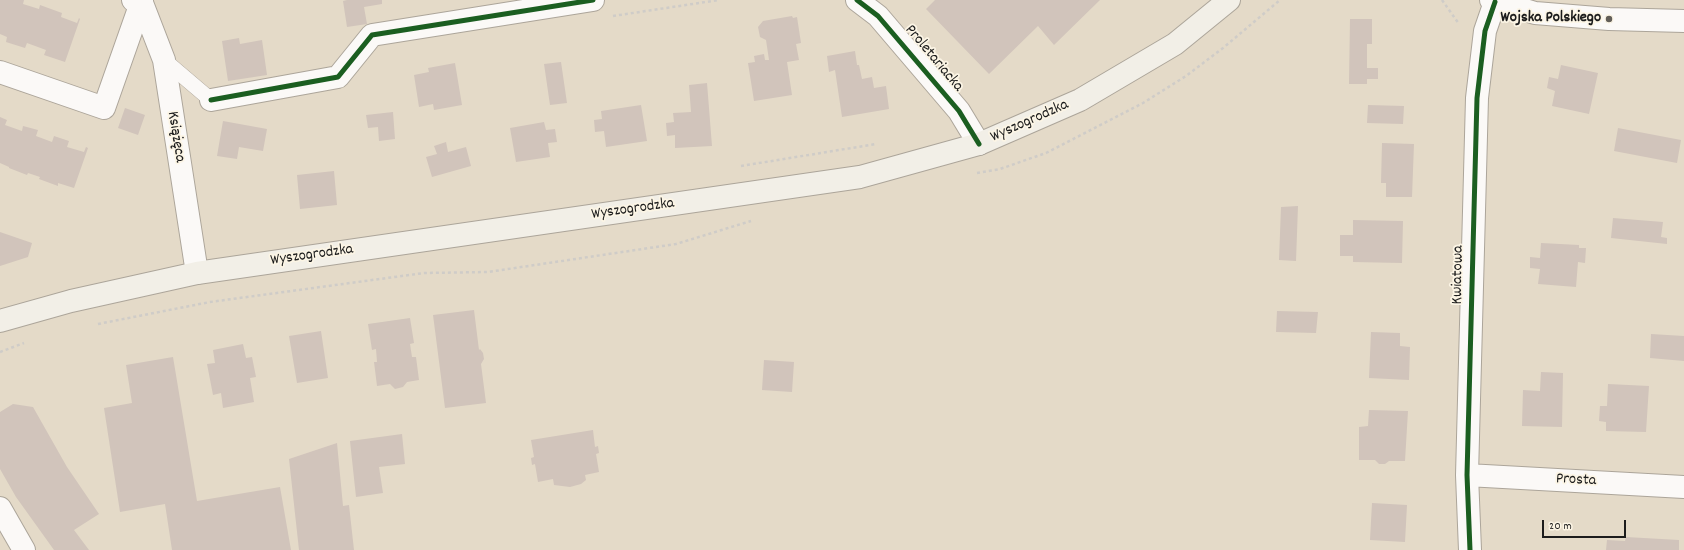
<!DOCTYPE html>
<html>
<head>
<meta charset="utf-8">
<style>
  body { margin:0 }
  #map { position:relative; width:1684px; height:550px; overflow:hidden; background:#e4dac8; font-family:Dekko,sans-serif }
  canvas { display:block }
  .scale { position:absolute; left:1542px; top:520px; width:84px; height:18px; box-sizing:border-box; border:2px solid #1c1c1c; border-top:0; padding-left:5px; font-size:12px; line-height:14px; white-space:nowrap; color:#1c1c1c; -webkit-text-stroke:3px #fcf5e5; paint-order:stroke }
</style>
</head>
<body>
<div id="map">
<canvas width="1684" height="550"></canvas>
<div class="scale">20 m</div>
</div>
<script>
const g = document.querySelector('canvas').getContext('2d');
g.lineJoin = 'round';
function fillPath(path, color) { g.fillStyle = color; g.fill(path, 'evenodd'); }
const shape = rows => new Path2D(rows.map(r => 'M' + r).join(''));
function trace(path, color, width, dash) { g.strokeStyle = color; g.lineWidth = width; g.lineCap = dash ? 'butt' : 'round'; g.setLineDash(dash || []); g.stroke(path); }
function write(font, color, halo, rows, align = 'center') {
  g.font = font + ' Dekko,sans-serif'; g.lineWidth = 3.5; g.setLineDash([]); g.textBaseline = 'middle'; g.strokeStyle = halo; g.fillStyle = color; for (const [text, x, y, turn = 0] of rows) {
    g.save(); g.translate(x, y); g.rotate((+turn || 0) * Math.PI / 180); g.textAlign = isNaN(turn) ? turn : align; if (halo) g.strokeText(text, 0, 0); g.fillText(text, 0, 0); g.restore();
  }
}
fillPath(shape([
  [0,0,24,0,23,4,39,9,40,5,62,13,61,17,77,23,79,18,80,19,65,62,44,55,46,50,27,43,25,48,6,42,7,37,0,34],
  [347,0,382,0,382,4,364,7,367,24,347,27,343,1],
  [935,0,1100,0,1054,45,1038,26,989,74,926,9],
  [792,16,793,18,797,17,801,43,796,44,799,60,787,62,792,95,754,101,748,63,755,62,754,56,764,54,765,60,769,60,766,40,760,37,758,27,763,21],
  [1350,19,1372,19,1372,44,1367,44,1367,68,1378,68,1378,79,1367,79,1367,84,1349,84],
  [239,38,240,44,262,40,267,75,228,81,222,41],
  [855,51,857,65,859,65,862,79,872,77,874,88,886,86,889,109,842,117,835,70,829,72,827,56],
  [561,62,567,103,550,105,544,64],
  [455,63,462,105,434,110,433,104,419,107,414,75,429,72,428,68],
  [1561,65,1598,73,1589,114,1552,106,1555,91,1547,88,1549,77,1558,79],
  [707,83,712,146,675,148,675,135,667,136,666,123,674,122,673,113,691,112,689,85],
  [641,105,647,141,606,147,604,131,595,132,594,120,602,119,601,111],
  [1368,105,1404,106,1403,124,1367,123],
  [125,108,145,115,138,135,118,128],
  [393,112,395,139,379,141,378,127,368,128,366,115],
  [0,117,7,120,5,125,22,131,23,126,38,130,36,136,52,142,54,136,69,141,67,147,84,152,86,147,88,148,74,188,58,183,58,186,39,179,40,177,28,173,27,175,9,168,9,167,0,163],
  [223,121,267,129,263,151,239,147,237,159,217,156],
  [544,122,546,130,555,129,557,142,548,143,550,157,516,162,510,128],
  [1618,128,1681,140,1677,163,1614,151],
  [446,142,448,152,466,147,471,166,432,177,426,157,437,154,434,146],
  [1382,143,1414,144,1412,197,1386,197,1386,183,1381,183],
  [334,171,337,205,300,209,297,175],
  [1298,206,1296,261,1279,260,1281,207],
  [1613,218,1663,222,1661,237,1667,238,1667,244,1611,238],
  [1353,220,1403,221,1402,263,1353,262,1353,256,1340,256,1340,235,1353,235],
  [0,232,32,243,28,257,0,266],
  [1541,243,1579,245,1579,248,1586,248,1585,263,1578,262,1576,287,1538,284,1540,269,1530,268,1530,257,1540,258],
  [474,310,479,350,480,349,483,353,484,359,481,364,486,403,445,408,433,315],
  [1277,311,1318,312,1316,333,1276,332],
  [410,318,414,343,410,344,412,357,416,357,419,380,407,382,403,387,395,389,390,384,377,386,374,362,377,362,376,349,372,350,368,324],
  [321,331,328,378,297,383,289,336],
  [1371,332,1400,333,1400,346,1410,347,1409,380,1369,378],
  [1651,334,1684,336,1684,361,1650,358],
  [243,344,246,358,252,357,256,377,250,378,254,402,223,408,221,393,213,395,207,364,215,363,213,350],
  [173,357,197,501,280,487,291,550,172,550,165,504,120,512,104,408,132,403,126,365],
  [764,360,794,362,792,392,762,390],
  [1541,372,1563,373,1562,427,1522,426,1523,390,1540,391],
  [1608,384,1649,386,1646,432,1606,431,1606,422,1599,421,1600,406,1607,406],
  [13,404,33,407,67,467,99,514,74,530,89,550,54,550,16,497,0,469,0,412],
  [1369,410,1408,411,1405,461,1389,461,1385,464,1379,464,1375,460,1359,460,1359,427,1368,426],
  [593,430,595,447,598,446,599,453,596,454,599,472,585,475,586,480,581,484,570,487,554,485,553,479,538,482,535,464,532,465,531,458,534,457,531,440],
  [402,434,405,464,379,467,383,493,356,497,350,441],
  [337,443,343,506,349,505,354,550,299,550,289,459],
  [1372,503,1407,505,1405,542,1370,540],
  [1626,537,1679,540,1679,550,1606,550,1607,540,1625,541]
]), '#d1c4bb');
const service = shape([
  [164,60,211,100]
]);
const minor = shape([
  [133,0,142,3,164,60,197,273],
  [857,0,878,16,959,111,979,144],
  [1491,0,1535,13,1609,19,1684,21],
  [0,72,104,108,142,0],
  [211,100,338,77,372,35,593,0],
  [1467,475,1684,487],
  [0,508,24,550],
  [1470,550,1467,475,1477,98,1485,31,1495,2]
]);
const secondary = shape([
  [0,321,71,301,197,273,860,177,979,144,1080,100,1175,44,1229,0]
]);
trace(service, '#aca59a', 16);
trace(minor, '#aca59a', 24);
trace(secondary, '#aca59a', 24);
trace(shape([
  [1442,0,1459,24],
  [613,16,719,0],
  [741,166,876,144],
  [977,173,1000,169,1046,153,1143,103,1186,76,1223,48,1280,0],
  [98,324,210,302,424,273,488,272,676,244,751,221],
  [0,352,24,343]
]), '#cfccc8', 2.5, [3, 3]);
trace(service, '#fbf9f7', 15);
trace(minor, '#fbf9f7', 22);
trace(secondary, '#f2efe7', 22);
trace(shape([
  [857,0,878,16,959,111,979,144],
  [211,100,338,77,372,35,593,0],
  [1470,550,1467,475,1477,98,1485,31,1495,2]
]), '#1b5e20', 5);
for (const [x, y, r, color] of [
  [1609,19,4,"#625e58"]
]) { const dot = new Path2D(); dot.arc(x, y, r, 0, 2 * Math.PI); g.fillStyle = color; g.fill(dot); trace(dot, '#fcf5e5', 1.5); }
write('bold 16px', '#1c1c1c', '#fcf5e5', [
  ["Wojska Polskiego",1601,19]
], 'right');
write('16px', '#1c1c1c', '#fcf5e5', [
  ["Proletariacka",933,59,50],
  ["Wyszogrodzka",1030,122,-24],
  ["Książęca",175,137,81],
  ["Wyszogrodzka",633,210,-8],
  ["Wyszogrodzka",312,256,-8],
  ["Kwiatowa",1459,275,-89],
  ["Prosta",1576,481,3]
]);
</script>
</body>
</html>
